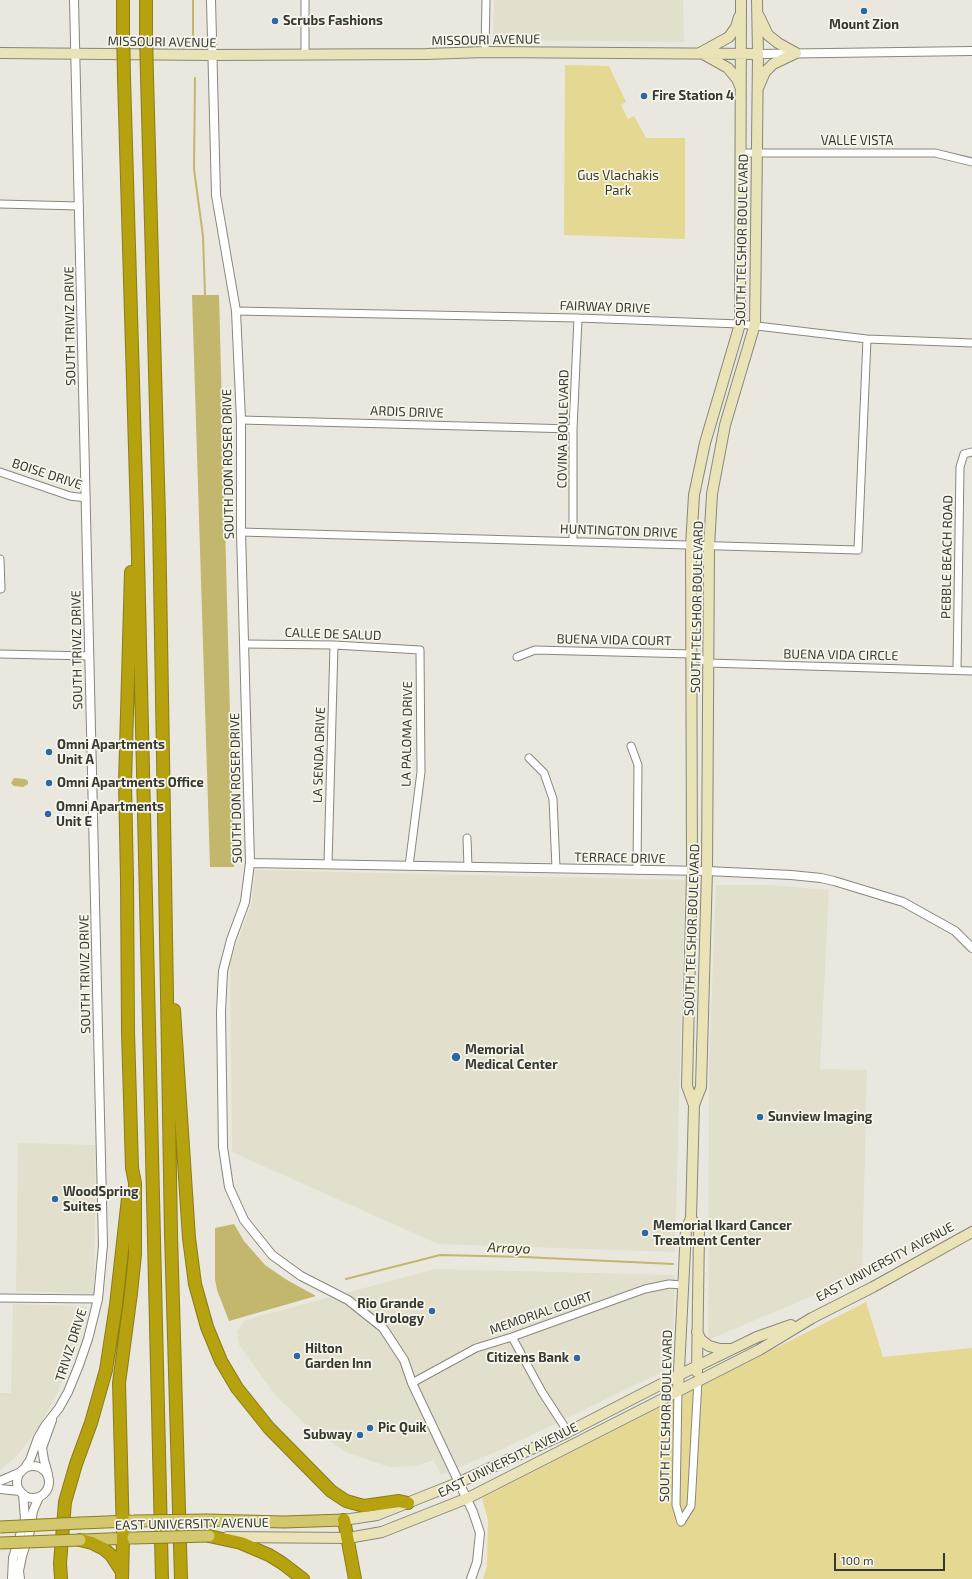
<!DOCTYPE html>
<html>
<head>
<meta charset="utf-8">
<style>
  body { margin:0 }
  #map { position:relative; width:972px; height:1579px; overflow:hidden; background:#eae8de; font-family:"Exo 2",sans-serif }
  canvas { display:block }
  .scale { position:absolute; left:834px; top:1553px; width:111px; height:18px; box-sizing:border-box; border:2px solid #393934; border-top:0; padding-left:5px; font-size:12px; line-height:14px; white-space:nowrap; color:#393934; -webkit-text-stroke:3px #f7f6eb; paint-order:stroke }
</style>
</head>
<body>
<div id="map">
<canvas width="972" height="1579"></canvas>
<div class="scale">100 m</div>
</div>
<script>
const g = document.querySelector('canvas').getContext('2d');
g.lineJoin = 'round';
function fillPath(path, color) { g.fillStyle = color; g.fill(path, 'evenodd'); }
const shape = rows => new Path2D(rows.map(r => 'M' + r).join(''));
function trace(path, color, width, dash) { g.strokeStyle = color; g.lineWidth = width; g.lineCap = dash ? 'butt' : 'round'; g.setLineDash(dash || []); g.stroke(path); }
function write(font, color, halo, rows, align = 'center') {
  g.font = font + ' "Exo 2",sans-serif'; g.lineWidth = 3.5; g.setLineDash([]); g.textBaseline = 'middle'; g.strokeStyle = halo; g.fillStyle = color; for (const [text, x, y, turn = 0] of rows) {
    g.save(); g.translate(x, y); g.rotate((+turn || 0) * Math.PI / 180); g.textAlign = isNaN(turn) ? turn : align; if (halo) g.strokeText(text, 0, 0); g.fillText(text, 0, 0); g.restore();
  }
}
fillPath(shape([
  [494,0,683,0,684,42,498,40,494,38,493,34],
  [255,870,685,880,675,1252,438,1244,232,1152,230,962,252,903],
  [716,885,772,885,829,890,820,1069,867,1070,862,1275,708,1340,709,1065],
  [18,1143,96,1145,94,1294,16,1291],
  [435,1269,675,1275,672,1367,553,1425,498,1451,441,1475,434,1460,415,1466,389,1467,348,1453,304,1423,275,1395,239,1345,237,1331,245,1320],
  [13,1304,85,1306,88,1309,79,1342,57,1394,38,1428,29,1441,15,1458,0,1470,0,1393,11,1393]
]), '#e2dfcd');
fillPath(shape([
  [565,65,609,66,626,102,621,105,628,119,634,116,646,138,685,138,685,239,564,235],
  [866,1302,883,1357,972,1348,972,1579,483,1579,487,1566,488,1520,482,1498]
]), '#e4d892');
fillPath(shape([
  [192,295,219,295,234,867,210,867],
  [14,778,25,779,28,781,28,784,23,787,14,786,11,783],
  [234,1224,244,1241,265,1265,287,1280,316,1296,229,1321,217,1290,215,1279,215,1228]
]), '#c3b66d');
trace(shape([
  [193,0,193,35],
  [195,78,194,169,203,236,205,295],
  [346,1279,440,1255,524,1257,673,1264]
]), '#c3b66d', 2);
const minor = shape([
  [305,0,305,54],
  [485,52,486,0],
  [741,153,935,153,972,162],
  [0,204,79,206],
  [236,311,578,318,740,324,867,339,972,343],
  [241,420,573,429],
  [0,472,70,496,86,498],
  [241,532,858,550,867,339],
  [573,541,573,429,578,318],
  [0,559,1,589],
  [245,644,334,645,420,650,421,772,409,866],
  [0,654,89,656],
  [517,657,535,650,692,654,708,663,972,671],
  [957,670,960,467,964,454,972,452],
  [631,746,638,765,637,870],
  [529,758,544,773,553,799,556,868],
  [467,838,468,867],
  [328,864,334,645],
  [0,1298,98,1299],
  [512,1337,542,1392,568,1432],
  [412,1383,476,1348,512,1337,645,1289,669,1284,683,1285],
  [678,1390,676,1505,681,1522],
  [681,1522,691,1506,698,1380]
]);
const tertiary = shape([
  [211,0,216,195,236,311,241,420,241,532,250,863,245,902,231,940,223,971,221,1012,223,1147,229,1187,244,1220,272,1255,301,1276,348,1300,383,1328,404,1360,412,1383,473,1512,480,1533,477,1562,471,1579],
  [758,54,972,51],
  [250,863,707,871,791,875,821,878,834,881,903,902,955,931,972,948],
  '17 1482a16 16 0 1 1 32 0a16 16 0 1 1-32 0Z',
  [24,1469,30,1460,38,1438,45,1426,59,1408,68,1392,79,1365,88,1339,98,1299,103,1245,74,0],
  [48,1474,44,1460,42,1448,52,1420],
  [0,1481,21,1472],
  [0,1489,20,1491],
  [12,1579,13,1558,25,1519,23,1494],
  [20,1579,19,1571,22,1556,30,1531,33,1511,39,1497]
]);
const secondary = shape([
  [759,16,768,35,778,43,796,53],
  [0,53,211,55,426,54,485,52,758,54],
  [700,53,729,37,736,27,739,17],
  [703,54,728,68,737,79,740,86],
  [759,86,765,72,773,64,796,53],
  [694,1105,687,1086,692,871,691,546,694,495,705,443,740,324,741,0],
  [691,1218,699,1231,697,1372],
  [697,1332,701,1340,709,1346,720,1349,731,1349],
  [678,1390,686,1230,691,1218,694,1105,701,1087,707,871,709,547,712,494,725,425,755,324,758,54,757,0],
  [344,1520,377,1515,460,1482,568,1432,679,1375,757,1337,791,1325],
  [227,1537,348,1538,382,1532,468,1498,759,1350,812,1318,873,1287,972,1232]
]);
const primary = shape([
  [207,1520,284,1522,344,1520],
  [81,1523,130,1521],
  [84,1540,131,1538]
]);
const motorway = shape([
  [123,0,123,29],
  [146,0,146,34],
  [147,77,159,518,171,1234,181,1579],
  [124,78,137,516,162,1579],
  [174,1010,189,1238,195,1284,207,1327,221,1361,237,1388,269,1428,331,1491,346,1501,364,1506,399,1501,408,1503],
  [344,1520,355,1579],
  [209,1536,241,1543,269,1555,282,1563,303,1579],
  [80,1540,92,1543,104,1549,111,1555,122,1572],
  [61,1579,60,1563,65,1502,76,1464,91,1423,106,1370,116,1305,128,1198],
  [122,1579,123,1538,119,1383,131,1293,135,1254,135,1183,132,1168,128,1032,127,879,125,783,131,572]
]);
trace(minor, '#88877d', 9);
trace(tertiary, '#88877d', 10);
trace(secondary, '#88877d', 12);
trace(primary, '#8a7d1b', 13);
trace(motorway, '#8a7d1b', 14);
trace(minor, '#fff', 7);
trace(tertiary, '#fff', 8);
trace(secondary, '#e9e3b7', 10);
trace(primary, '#d3c76e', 11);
trace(motorway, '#b6a10e', 12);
const primaryBridge = shape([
  [133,1521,207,1520],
  [0,1527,81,1523],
  [133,1538,209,1536],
  [0,1543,80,1540]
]);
const motorwayBridge = shape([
  [123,29,124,78],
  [146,34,147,77]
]);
trace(primaryBridge, '#8a7d1b', 13, []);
trace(motorwayBridge, '#8a7d1b', 14, []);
trace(primaryBridge, '#d3c76e', 11);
trace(motorwayBridge, '#b6a10e', 12);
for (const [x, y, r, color] of [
  [864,11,4,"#2d69a0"],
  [275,21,4,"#2d69a0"],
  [644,96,4,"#2d69a0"],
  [49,752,4,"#2d69a0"],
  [49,783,4,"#2d69a0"],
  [48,814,4,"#2d69a0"],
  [456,1057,5,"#2d69a0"],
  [760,1117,4,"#2d69a0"],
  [55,1199,4,"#2d69a0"],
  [645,1233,4,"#2d69a0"],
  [432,1311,4,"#2d69a0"],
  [297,1356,4,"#2d69a0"],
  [577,1358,4,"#2d69a0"],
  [370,1428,4,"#2d69a0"],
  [360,1435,4,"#2d69a0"]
]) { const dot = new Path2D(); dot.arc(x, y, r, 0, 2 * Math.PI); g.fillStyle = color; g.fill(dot); trace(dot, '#f7f6eb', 1.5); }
write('bold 13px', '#393934', '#f7f6eb', [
  ["Scrubs Fashions",283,21],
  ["Mount Zion",864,25,"center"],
  ["Fire Station 4",652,96],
  ["Omni Apartments",57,745],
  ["Unit A",57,760],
  ["Omni Apartments Office",57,783],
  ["Omni Apartments",56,807],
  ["Unit E",56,822],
  ["Memorial",465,1050],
  ["Medical Center",465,1065],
  ["Sunview Imaging",768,1117],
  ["WoodSpring",63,1192],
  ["Suites",63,1207],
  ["Memorial Ikard Cancer",653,1226],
  ["Treatment Center",653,1241],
  ["Rio Grande",424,1304,"right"],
  ["Urology",424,1319,"right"],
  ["Hilton",305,1349],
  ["Garden Inn",305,1364],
  ["Citizens Bank",569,1358,"right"],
  ["Pic Quik",378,1428],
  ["Subway",352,1435,"right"]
], 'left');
write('13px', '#393934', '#f7f6eb', [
  ["MISSOURI AVENUE",486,40,-1],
  ["MISSOURI AVENUE",162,42,1],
  ["VALLE VISTA",857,141],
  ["SOUTH TELSHOR BOULEVARD",742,240,-89],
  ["FAIRWAY DRIVE",605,307,2],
  ["SOUTH TRIVIZ DRIVE",70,326,-91],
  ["ARDIS DRIVE",407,412,2],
  ["COVINA BOULEVARD",563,429,-89],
  ["SOUTH DON ROSER DRIVE",228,464,-91],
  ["BOISE DRIVE",47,474,18],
  ["HUNTINGTON DRIVE",619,531,2],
  ["PEBBLE BEACH ROAD",947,557,-89],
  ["SOUTH TELSHOR BOULEVARD",697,607,-89],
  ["CALLE DE SALUD",333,634,2],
  ["BUENA VIDA COURT",614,640,1],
  ["SOUTH TRIVIZ DRIVE",77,650,-91],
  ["BUENA VIDA CIRCLE",841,655,1],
  ["LA PALOMA DRIVE",407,734,-89],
  ["LA SENDA DRIVE",319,755,-88],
  ["SOUTH DON ROSER DRIVE",236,788,-91],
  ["TERRACE DRIVE",620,858,1],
  ["SOUTH TELSHOR BOULEVARD",692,930,-88],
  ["SOUTH TRIVIZ DRIVE",85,974,-91],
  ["EAST UNIVERSITY AVENUE",885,1262,-28],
  ["MEMORIAL COURT",541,1313,-19],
  ["TRIVIZ DRIVE",71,1345,-72],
  ["SOUTH TELSHOR BOULEVARD",666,1416,-89],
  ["EAST UNIVERSITY AVENUE",508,1460,-26],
  ["EAST UNIVERSITY AVENUE",192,1524,-1]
]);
write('13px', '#403a1a', '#f7f6eb', [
  ["Gus Vlachakis",618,176],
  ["Park",618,191]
]);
write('italic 14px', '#3e3918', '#f7f6eb', [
  ["Arroyo",509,1248,2]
]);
</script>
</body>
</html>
